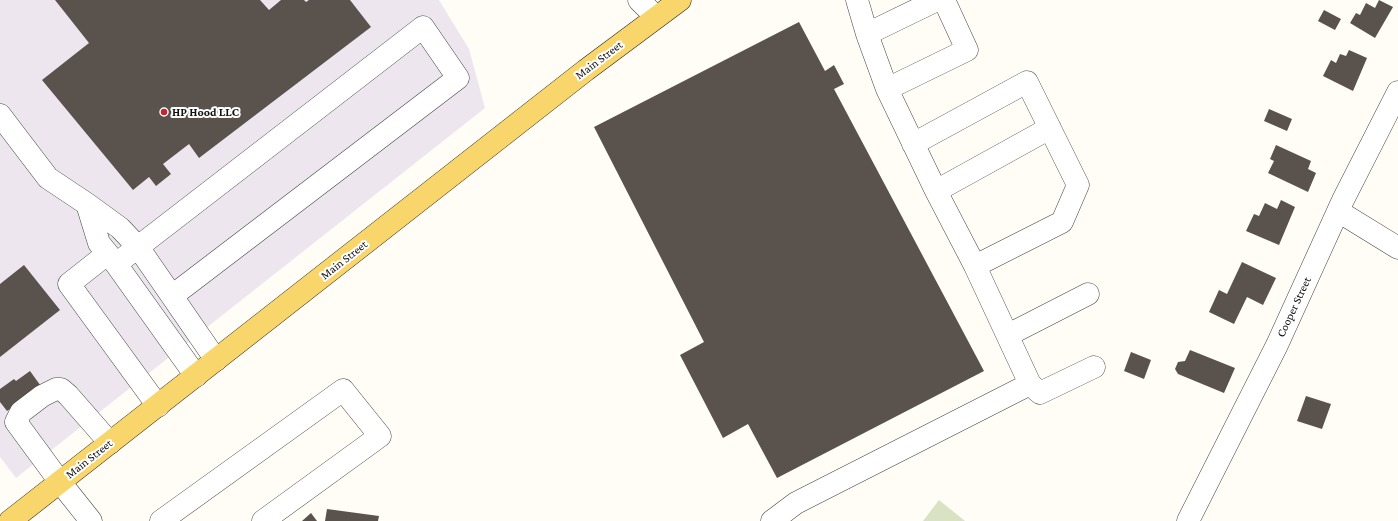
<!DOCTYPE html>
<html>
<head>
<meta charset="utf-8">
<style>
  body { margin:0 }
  canvas { display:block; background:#fffdf5 }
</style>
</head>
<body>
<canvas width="1398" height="521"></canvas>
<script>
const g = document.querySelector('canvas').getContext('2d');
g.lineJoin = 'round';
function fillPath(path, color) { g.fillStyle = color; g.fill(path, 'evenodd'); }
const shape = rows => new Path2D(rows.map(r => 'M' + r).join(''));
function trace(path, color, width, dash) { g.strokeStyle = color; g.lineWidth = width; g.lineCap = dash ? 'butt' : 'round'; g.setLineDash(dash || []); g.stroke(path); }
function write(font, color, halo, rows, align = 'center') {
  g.font = font + ' "Crimson Pro",serif'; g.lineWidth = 4; g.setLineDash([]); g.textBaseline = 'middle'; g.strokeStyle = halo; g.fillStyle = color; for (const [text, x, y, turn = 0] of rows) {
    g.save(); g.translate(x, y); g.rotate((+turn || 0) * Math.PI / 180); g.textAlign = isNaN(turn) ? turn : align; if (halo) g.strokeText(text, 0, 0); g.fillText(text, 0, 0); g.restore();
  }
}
fillPath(shape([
  [0,0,439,0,469,49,485,108,16,478,0,457]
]), '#eee6ef');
fillPath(shape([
  [939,500,965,521,923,521]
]), '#d9e3c4');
fillPath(shape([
  [55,0,260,0,269,10,281,0,304,0,306,2,309,0,350,0,371,27,199,158,189,144,163,164,171,174,156,186,149,177,133,190,42,80,89,43],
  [1379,0,1393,7,1375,38,1350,23,1356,13,1360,15,1366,3,1375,8],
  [1324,10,1341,19,1335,30,1318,21],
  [799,22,825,71,834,65,844,84,834,89,984,371,777,478,748,424,723,438,680,355,704,342,594,127],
  [1349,50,1367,58,1353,91,1323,76,1331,60,1336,63,1340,54,1346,56],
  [1269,109,1292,119,1287,131,1264,121],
  [1276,145,1311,161,1308,169,1316,173,1308,192,1268,173,1274,161,1270,159],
  [1281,200,1295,207,1279,245,1246,231,1254,214,1259,216,1265,203,1277,209],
  [1242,262,1276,278,1263,305,1247,297,1234,324,1209,312,1219,290,1227,294],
  [24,265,60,310,0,357,0,284],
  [1190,350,1235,368,1224,393,1178,374,1175,369,1178,362,1185,361],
  [1131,352,1151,360,1144,379,1124,371],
  [30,371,43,389,28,396,7,411,0,402,0,389,14,379,16,381],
  [1306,396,1331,404,1322,429,1297,421],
  [327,509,379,516,378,521,325,521],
  [311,513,317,521,302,521]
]), '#5a524d');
const minor = shape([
  [639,0,656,17],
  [867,34,937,0],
  [887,89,967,50,944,0],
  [0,115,48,178,87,204],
  [913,144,1027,82,1078,185,1062,222,975,266],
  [936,191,1050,128],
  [1338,211,1398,248],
  [107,254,69,284,158,406],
  [116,264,99,243,87,204,120,228,138,247,216,360],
  [172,296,458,78,423,27,116,264,196,376],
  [1008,335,1088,294],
  [1030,384,1040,393,1094,367],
  [91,521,60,482,16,422,21,412,42,396,56,389,61,389,68,395,110,443],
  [161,521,343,390,380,436,263,521],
  [772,521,796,503,1030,384,975,266,936,191,887,89,867,34,857,0],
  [1188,521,1277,345,1343,200,1398,92]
]);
const major = shape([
  [10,521,586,70,680,0]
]);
trace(minor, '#444', 23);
trace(major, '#222', 23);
trace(minor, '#fff', 22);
trace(major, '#f9d66b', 22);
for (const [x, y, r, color] of [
  [164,112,4,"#c4262e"]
]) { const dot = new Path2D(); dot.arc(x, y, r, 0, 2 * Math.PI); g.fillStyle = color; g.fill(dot); trace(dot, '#fff', 1.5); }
write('12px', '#111', '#fff', [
  ["Main Street",599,60,-37],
  ["Main Street",344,260,-38],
  ["Cooper Street",1294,307,-65],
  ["Main Street",89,459,-38]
]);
write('bold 12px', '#111', '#fff', [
  ["HP Hood LLC",172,112]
], 'left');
</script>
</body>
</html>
